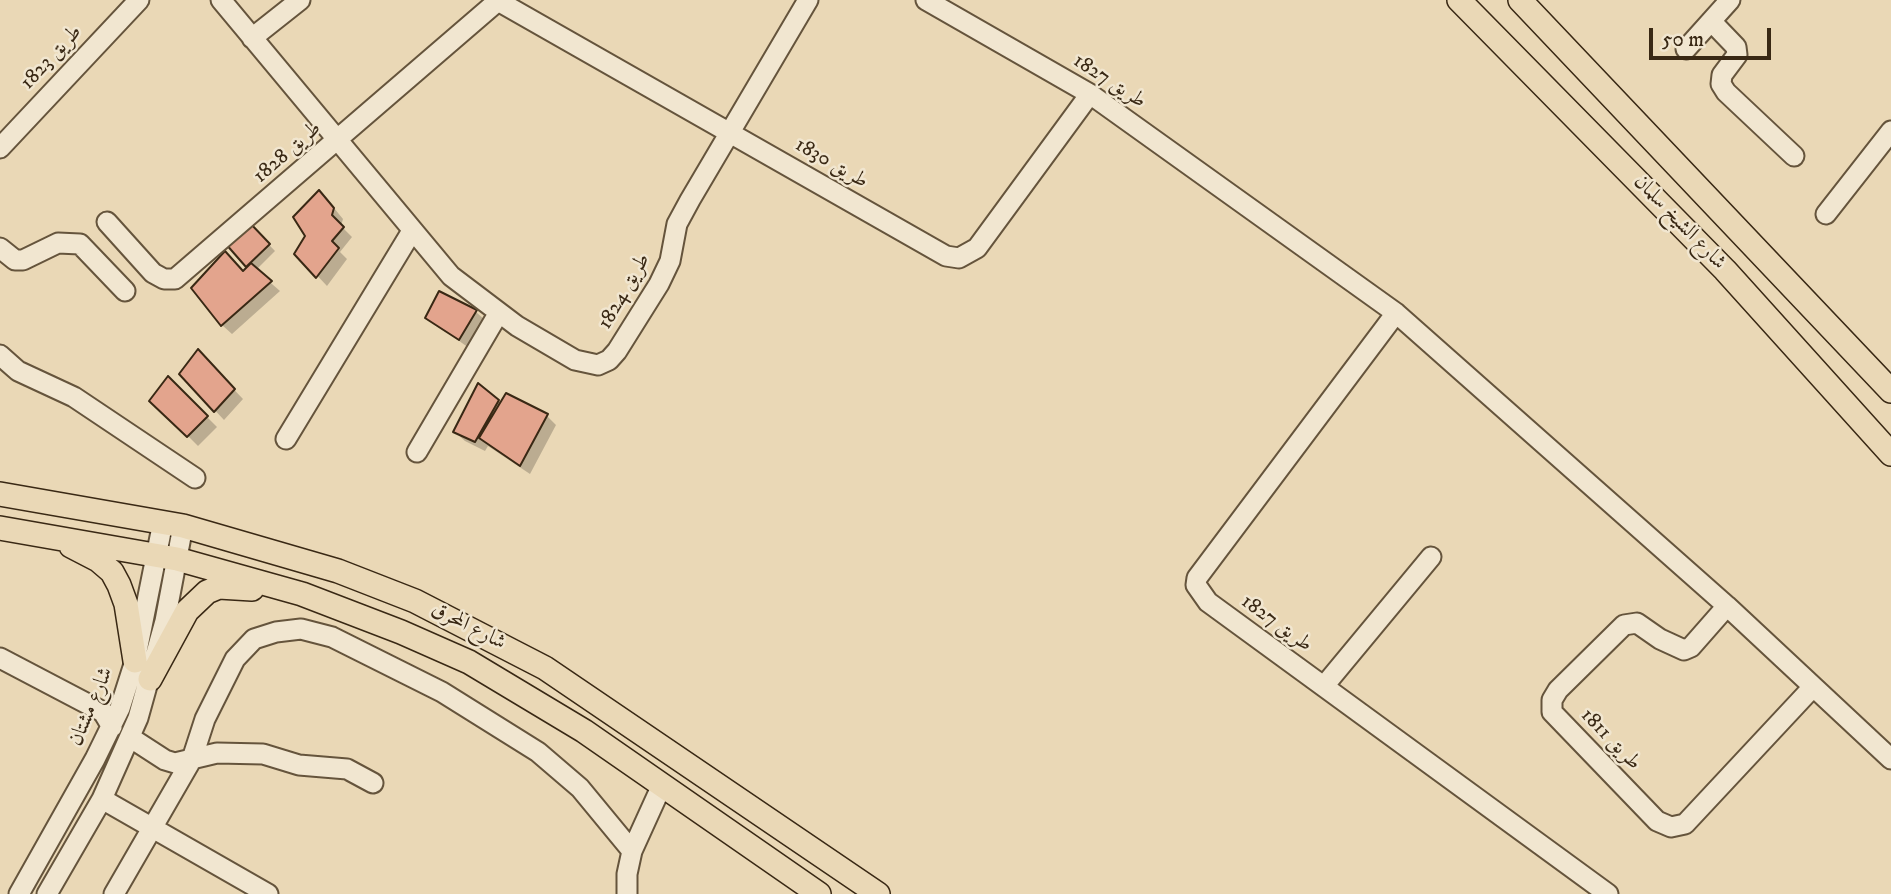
<!DOCTYPE html>
<html>
<head>
<meta charset="utf-8">
<style>
  body { margin:0 }
  #map { position:relative; width:1891px; height:894px; overflow:hidden; background:#ead8b6; font-family:"IM FELL DW Pica",serif }
  canvas { display:block }
  .scale { position:absolute; left:1649px; top:28px; width:122px; height:32px; box-sizing:border-box; border:4px solid #392814; border-top:0; padding-left:9px; font-size:21px; line-height:24px; white-space:nowrap; color:#392814; -webkit-text-stroke:5px #f1e6d0; paint-order:stroke }
</style>
</head>
<body>
<div id="map">
<canvas width="1891" height="894"></canvas>
<div class="scale">50 m</div>
</div>
<script>
const g = document.querySelector('canvas').getContext('2d');
g.lineJoin = 'round';
function fillPath(path, color) { g.fillStyle = color; g.fill(path, 'evenodd'); }
const shape = rows => new Path2D(rows.map(r => 'M' + r).join(''));
function trace(path, color, width, dash) { g.strokeStyle = color; g.lineWidth = width; g.lineCap = dash ? 'butt' : 'round'; g.setLineDash(dash || []); g.stroke(path); }
function write(font, color, halo, rows, align = 'center') {
  g.font = font + ' "IM FELL DW Pica",Amiri,serif'; g.lineWidth = 5; g.setLineDash([]); g.textBaseline = 'middle'; g.strokeStyle = halo; g.fillStyle = color; for (const [text, x, y, turn = 0] of rows) {
    g.save(); g.translate(x, y); g.rotate((+turn || 0) * Math.PI / 180); g.textAlign = isNaN(turn) ? turn : align; if (halo) g.strokeText(text, 0, 0); g.fillText(text, 0, 0); g.restore();
  }
}
fillPath(shape([
  [329,202,343,219,341,226,352,237,340,252,347,259,327,286,297,254],
  [249,224,275,251,256,270,280,291,232,334,222,325,243,273,249,267,227,243],
  [439,293,476,312,486,321,469,348,427,318],
  [198,352,243,399,224,420,181,374],
  [168,378,217,427,198,446,152,400],
  [498,401,547,416,556,425,530,474,488,446,485,451,465,441,455,432]
]), '#0003');
const building = shape([
  [319,190,334,208,332,215,344,227,332,241,339,248,316,278,294,254,305,236,293,217,319,190],
  [249,222,270,244,246,267,225,243,249,222],
  [225,251,243,271,251,263,272,281,221,326,191,288,225,251],
  [439,291,477,310,459,340,425,318,439,291],
  [198,349,235,389,214,412,179,374,198,349],
  [168,376,208,416,187,437,149,401,168,376],
  [478,383,499,400,475,442,453,432,478,383],
  [506,393,548,414,520,466,479,438,506,393]
]);
fillPath(building, '#e3a48d');
trace(building, '#392814', 2);
const minor = shape([
  [221,0,451,276,517,326,575,360,598,365,609,360,617,351,659,284,670,261,677,224,690,200,808,0],
  [926,0,1090,94,1396,313,1727,606,1891,759],
  [498,1,946,256,959,258,977,248,1090,94],
  [1711,21,1736,47,1737,55,1722,75,1721,84,1726,92,1794,156],
  [252,38,300,0],
  [1686,49,1730,0],
  [0,148,139,0],
  [1826,214,1891,131],
  [107,222,153,273,164,279,175,279,499,0],
  [0,248,15,260,23,260,58,243,80,244,125,291],
  [1396,313,1197,578,1196,585,1208,602,1608,894],
  [0,355,18,371,74,397,195,478],
  [286,439,412,231],
  [417,452,498,314],
  [1727,606,1691,647,1684,650,1660,639,1637,623,1624,625,1558,690,1552,700,1552,712,1657,821,1671,827,1685,824,1812,688],
  [0,658,103,712,112,727],
  [1324,686,1431,557],
  [131,738,165,760,175,763,217,753,263,754,299,765,347,769,373,783],
  [102,799,268,894],
  [19,894,95,759,120,708,135,661,163,522],
  [47,894,102,799,138,718,165,621,183,526],
  [114,894,192,759,205,719,235,659,254,639,276,632,301,629,332,637,442,692,538,752,580,788,632,851],
  [627,894,627,874,632,851,662,785]
]);
const major = shape([
  [1459,0,1725,270,1891,454],
  [1520,0,1891,391],
  [0,494,183,526,338,571,415,601,545,668,878,894],
  [0,528,177,559,302,594,401,632,469,662,584,731,819,894],
  [71,546,98,560,112,572,119,585,126,604,135,661],
  [150,679,187,611,207,592,219,587,252,589]
]);
trace(minor, '#65543c', 23);
trace(major, '#392814', 26);
trace(minor, '#f1e6d0', 19);
trace(major, '#ead8b6', 23);
write('21px', '#392814', '#f1e6d0', [
  ["طريق 1823",52,58,-47],
  ["طريق 1827",1109,82,33],
  ["طريق 1828",288,153,-41],
  ["طريق 1830",831,164,30],
  ["شارع الشيخ سلمان",1679,223,46],
  ["طريق 1824",625,292,-60],
  ["طريق 1827",1276,624,36],
  ["شارع المحرق",468,627,27],
  ["شارع مشتان",92,707,-67],
  ["طريق 1811",1610,740,46]
]);
</script>
</body>
</html>
